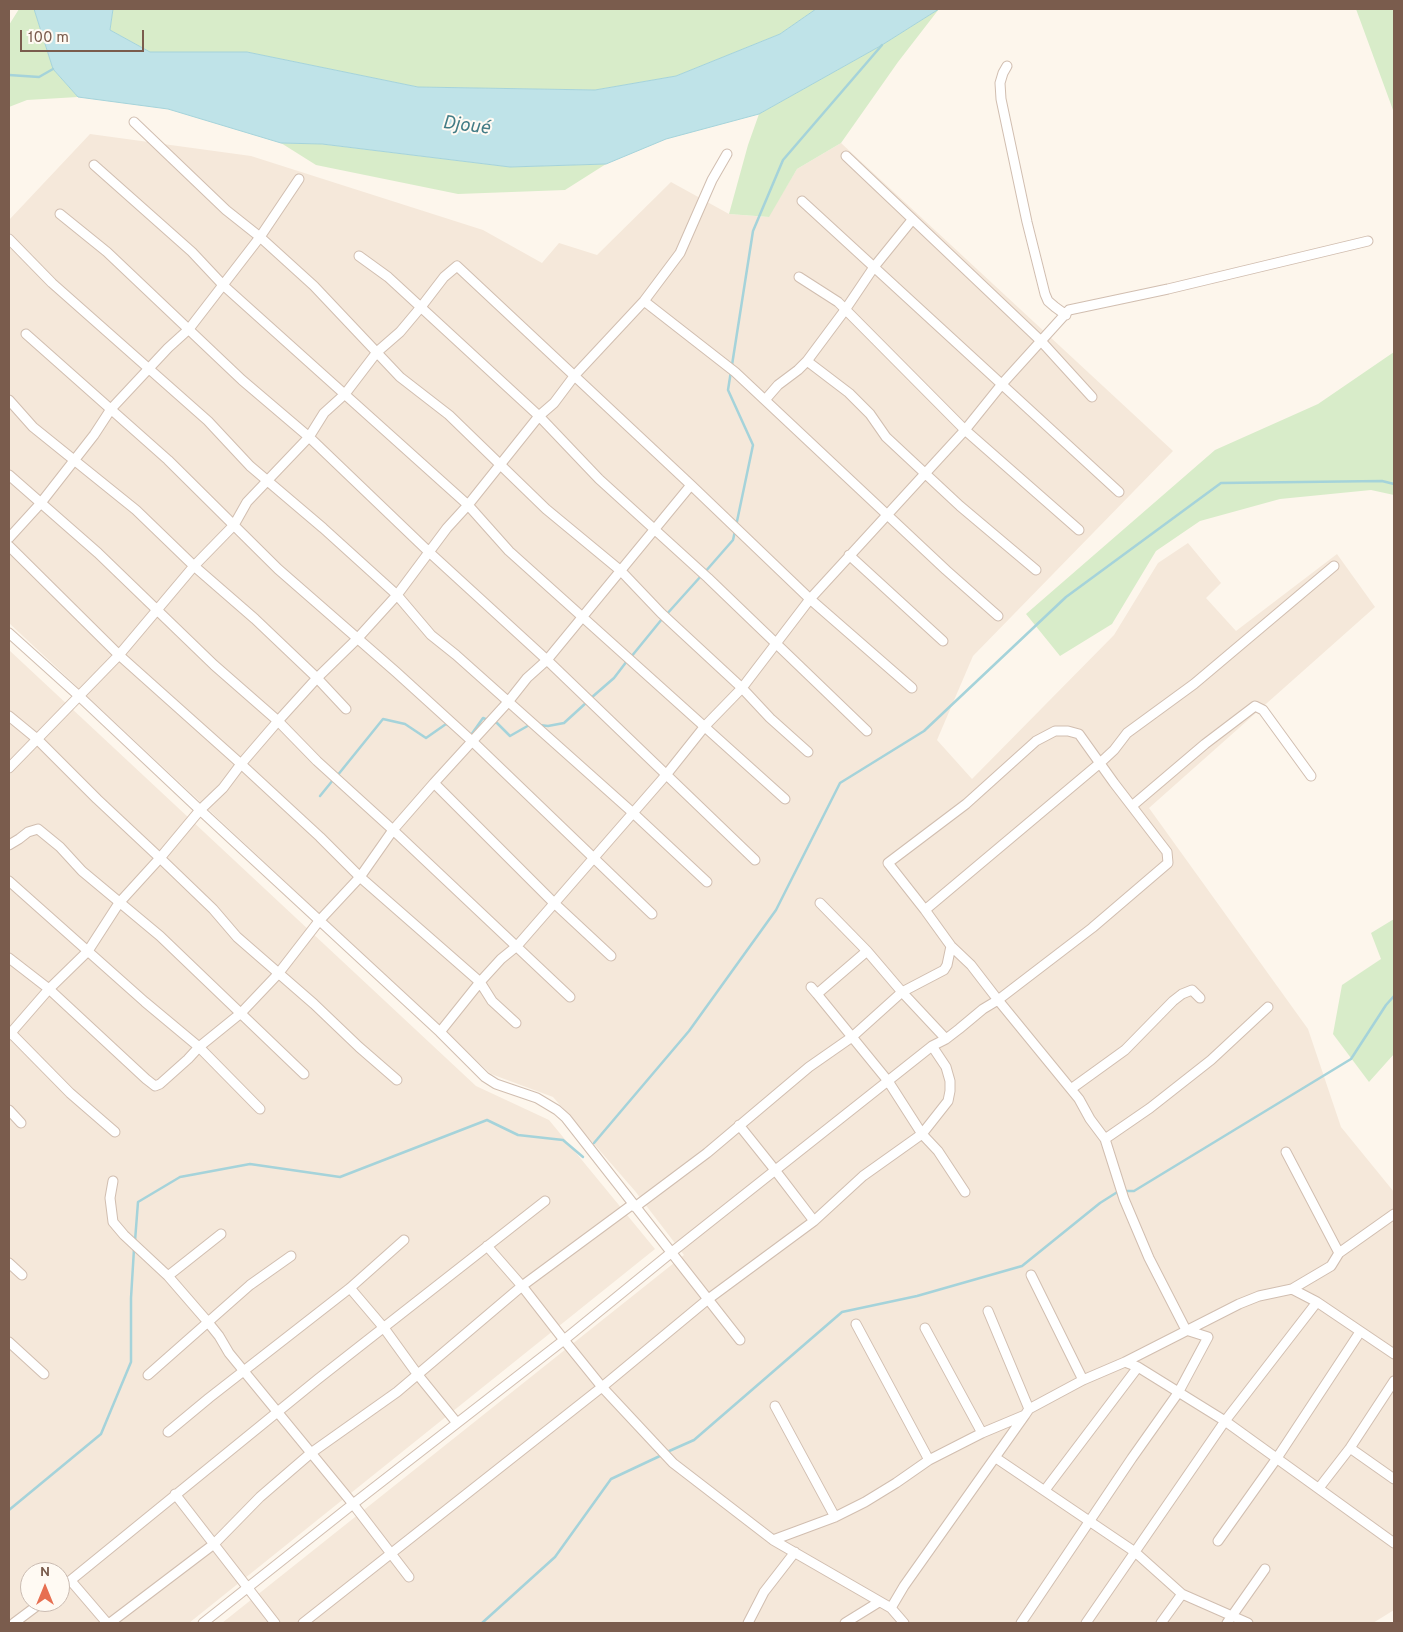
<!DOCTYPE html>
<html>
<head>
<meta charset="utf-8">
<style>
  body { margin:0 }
  #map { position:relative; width:1403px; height:1632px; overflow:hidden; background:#fdf6ec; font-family:Overpass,sans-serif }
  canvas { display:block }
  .frame { position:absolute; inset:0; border:10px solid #7a5c4d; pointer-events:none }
  .north { position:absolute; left:20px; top:1562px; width:50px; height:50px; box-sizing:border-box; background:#fffaf3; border:1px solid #cabbb1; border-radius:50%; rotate:0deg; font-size:14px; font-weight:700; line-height:20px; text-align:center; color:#7a5c4d }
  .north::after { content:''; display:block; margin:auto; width:18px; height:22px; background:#e76f51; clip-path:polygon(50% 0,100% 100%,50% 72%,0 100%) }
  .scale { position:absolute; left:20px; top:30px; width:124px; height:22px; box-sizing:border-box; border:2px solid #7a5c4d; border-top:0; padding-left:6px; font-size:15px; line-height:18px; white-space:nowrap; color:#7a5c4d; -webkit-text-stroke:4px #fffaf3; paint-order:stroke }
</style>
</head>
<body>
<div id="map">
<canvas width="1403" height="1632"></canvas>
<div class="frame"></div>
<div class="north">N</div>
<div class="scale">100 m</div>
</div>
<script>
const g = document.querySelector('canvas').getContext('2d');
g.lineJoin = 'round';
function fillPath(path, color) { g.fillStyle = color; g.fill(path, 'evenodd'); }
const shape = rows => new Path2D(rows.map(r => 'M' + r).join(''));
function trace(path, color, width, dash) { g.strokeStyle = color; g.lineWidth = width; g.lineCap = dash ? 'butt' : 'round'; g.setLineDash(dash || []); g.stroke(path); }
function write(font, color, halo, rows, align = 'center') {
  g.font = font + ' Overpass,sans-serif'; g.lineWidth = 4; g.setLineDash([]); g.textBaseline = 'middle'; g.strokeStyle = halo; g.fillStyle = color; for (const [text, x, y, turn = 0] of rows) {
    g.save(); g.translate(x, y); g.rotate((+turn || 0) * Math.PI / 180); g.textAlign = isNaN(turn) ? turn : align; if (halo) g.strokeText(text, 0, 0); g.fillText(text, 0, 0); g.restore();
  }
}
fillPath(shape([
  [90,134,251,156,483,230,542,263,559,243,597,255,671,182,729,214,768,217,797,169,841,143,1173,451,973,656,937,740,972,779,1114,635,1158,563,1188,543,1221,583,1206,598,1236,631,1337,554,1375,607,1149,808,1308,1029,1341,1127,1394,1192,1394,1610,1373,1623,222,1623,684,1255,635,1191,553,1097,491,1074,9,623,9,220],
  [9,650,476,1086,549,1120,655,1249,189,1623,9,1623],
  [30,1572,60,1572,60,1602,30,1602]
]), '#f5e8da');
fillPath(shape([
  [19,9,34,9,53,69,78,97,27,100,9,107,9,25],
  [113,9,816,9,780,34,676,76,595,90,418,87,247,52,150,52,110,30],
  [939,9,898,62,841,143,797,169,769,217,729,214,748,145,759,114,882,45],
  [1356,9,1394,9,1394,116,1393,110],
  [281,143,321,144,510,167,606,164,565,190,458,194,316,165],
  [1394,352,1394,495,1371,490,1280,499,1200,521,1156,551,1112,624,1060,656,1026,614,1215,450,1318,404],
  [1394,919,1394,1054,1369,1082,1333,1034,1342,985,1381,959,1371,933]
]), '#d8ecc9');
const water = shape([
  [34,9,113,9,110,30,150,52,247,52,418,87,595,90,676,76,780,34,816,9,939,9,882,45,759,114,666,139,606,164,510,167,322,144,281,143,168,109,78,97,53,69,34,9]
]);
fillPath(water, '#bfe3e8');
trace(water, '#a5d3da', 1);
trace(shape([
  [9,75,39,77,53,69],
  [732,365,753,231,783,160,882,45],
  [731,371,728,390,753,445,736,526],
  [705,572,733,540,735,531],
  [666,615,701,576],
  [631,657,662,619],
  [591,698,614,678,627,661],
  [493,722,497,723,510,736,531,724],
  [539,725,548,726,564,723,587,702],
  [471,735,483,718,488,720],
  [337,776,383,719,405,724,426,738,446,724,450,726],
  [320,796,333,780],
  [594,1143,689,1031,776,910,840,783,924,731,1066,597,1221,483,1382,481,1394,484],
  [1125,1191,1134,1191,1351,1059,1386,1005,1394,996],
  [135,1241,138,1202,180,1177,250,1164,340,1177,487,1120,518,1135,563,1140,583,1157],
  [667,1452,694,1440,842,1312,917,1296,1022,1266,1100,1203,1119,1191],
  [9,1510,101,1434,131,1362,131,1298,134,1249],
  [482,1623,555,1557,611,1479,662,1455]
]), '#a5d3da', 2.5);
const minor = shape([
  [1007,66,1003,73,1000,83,1001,99,1027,222,1045,294,1048,301,1055,307,1066,315],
  [134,122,226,210,260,237,314,286,400,377,449,415,546,509,621,571,661,613,742,688,770,718,808,752],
  [846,156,1041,341,1092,397],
  [94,165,192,252,223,285,468,505,509,551,785,799],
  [802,201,1119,492],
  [60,214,107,252,242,380,309,437,429,552,547,660,755,860],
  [9,239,52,283,208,421,250,466,323,528,397,595,431,635,456,655,632,812,707,882],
  [359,256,388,277,539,416,599,479,708,578,867,731],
  [799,277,838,302,965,430,1079,530],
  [644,301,735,372,946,570,998,616],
  [26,334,168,460,278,569,396,672,473,742,652,914],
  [807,361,849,393,870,414,886,437,960,506,1036,570],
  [9,400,33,427,136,510,194,566,255,619,317,678,346,709],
  [765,400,778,385,798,370,807,361,845,310,874,267,912,220],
  [9,475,98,553,214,665,278,721,317,761,393,830,570,997],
  [9,538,40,504,94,435,111,409,168,348,189,329,260,237,299,179],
  [9,546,119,655,241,764,320,837,360,877,480,982,492,1001,516,1023],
  [849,555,943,641],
  [9,633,79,696,200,810,440,1032,485,1077,496,1084,537,1098,557,1110,566,1118,740,1340],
  [9,716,37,739,97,799,160,858,213,909,237,937,314,1004,359,1047,397,1080],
  [9,768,119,655,194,566,234,525,247,502,309,437,324,413,345,394,377,352,400,332,421,307,444,277,457,266,691,485,810,599,912,688],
  [434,783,553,902,611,956],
  [1132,806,1205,744,1255,706,1263,710,1311,776],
  [9,845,19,839,28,832,38,829,60,847,82,871,160,936,304,1074],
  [9,881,145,1002,199,1047,260,1109],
  [820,903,867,951,902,992,946,1039],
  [925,910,1100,763,1114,750,1127,733,1194,684,1334,566],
  [9,958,49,989,146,1079,155,1086,160,1084,188,1059,199,1047,241,1013,278,974,319,921,360,877,393,830,434,783,508,702,527,678,547,660,691,485],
  [811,987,817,994,867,951],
  [817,994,888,1081,922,1134,938,1151,965,1192],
  [9,1031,70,1093,115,1132],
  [440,1032,480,982,501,959,517,946,666,775,705,726,742,688,810,599,965,430,1002,384,1069,310,1168,289,1368,241],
  [9,1035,49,989,88,951,119,903,160,858,200,810,223,788,241,764,278,721,317,678,357,639,397,595,447,528,468,505,539,416,554,403,575,375,644,301,680,253,712,180,727,154],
  [1071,1089,1125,1050,1173,1001,1182,994,1192,990,1200,998],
  [9,1110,21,1123],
  [739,1125,775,1170,814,1221],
  [1105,1139,1150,1108,1211,1060,1268,1007],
  [1286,1152,1339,1253],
  [113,1181,110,1198,113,1222,124,1235,168,1276,207,1321,219,1336,229,1353,353,1504,409,1577],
  [635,1207,707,1153,809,1067,852,1037,902,992,944,970,947,965,951,946],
  [487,1246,522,1286,564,1340,602,1387,673,1463,773,1540,835,1517,865,1502,896,1483,929,1460,982,1433,1025,1415,1029,1409,1083,1380,1125,1362,1239,1304,1259,1296,1292,1289,1331,1266,1339,1253,1394,1214],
  [9,1263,22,1275],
  [1031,1275,1083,1380],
  [168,1276,221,1234],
  [350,1288,384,1328,418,1375,457,1423],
  [1292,1289,1317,1302,1394,1354],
  [988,1311,1029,1409],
  [856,1324,929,1460],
  [925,1328,982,1433],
  [9,1342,44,1374],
  [1125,1362,1138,1367,1225,1421,1394,1543],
  [148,1375,250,1285,291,1256],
  [775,1406,835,1517],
  [168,1432,209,1398,350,1288,404,1240],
  [1350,1448,1394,1479],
  [996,1458,1135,1552,1182,1594,1248,1623],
  [1319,1488,1350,1448,1394,1381],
  [1045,1490,1138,1367],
  [175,1494,275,1623],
  [773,1540,891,1608,904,1623],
  [1218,1541,1277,1458,1360,1332],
  [71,1581,107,1623],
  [60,1589,318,1379,545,1201],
  [891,1608,904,1586,1025,1415],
  [14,1623,42,1602],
  [110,1623,214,1544,260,1497,311,1453,397,1392,522,1286,633,1204],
  [203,1623,353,1504,564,1340,672,1252,932,1046,946,1039,959,1029,983,1009,998,1000,1092,928,1168,863,1167,852,1114,783,1079,734,1068,731,1055,731,1036,741,966,804,888,863,925,910,951,946,971,965,998,1000,1079,1099,1090,1119,1105,1139,1124,1199,1149,1258,1186,1330,1208,1337,1178,1393,1132,1458,1021,1623],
  [303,1623,602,1387,707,1300,814,1221,863,1176,922,1134,948,1101,950,1091,950,1081,946,1067,932,1046],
  [748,1623,764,1592,795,1552],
  [845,1623,879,1602],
  [1086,1623,1225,1421,1317,1302],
  [1161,1623,1182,1594],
  [1227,1623,1265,1569]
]);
trace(minor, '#d1beb0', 11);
trace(minor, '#fff', 9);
write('italic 19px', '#437c86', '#fffaf3', [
  ["Djoué",466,127,7]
]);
</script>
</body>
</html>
